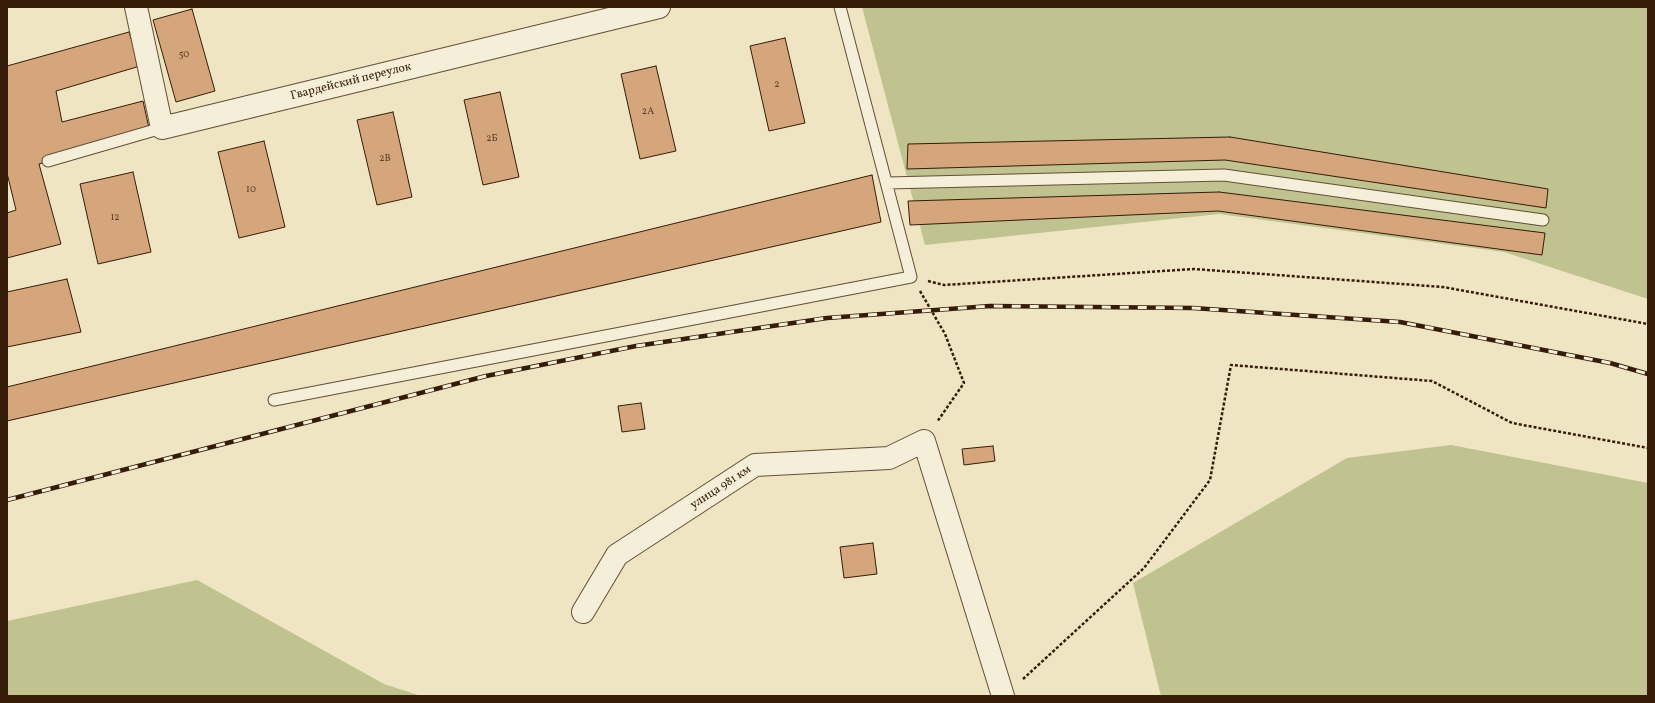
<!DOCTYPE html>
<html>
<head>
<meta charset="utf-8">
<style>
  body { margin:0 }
  #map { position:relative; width:1655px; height:703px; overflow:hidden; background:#efe5c3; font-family:Vollkorn,serif }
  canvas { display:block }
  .frame { position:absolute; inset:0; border:8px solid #341c08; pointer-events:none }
</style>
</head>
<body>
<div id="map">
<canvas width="1655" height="703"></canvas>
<div class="frame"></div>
</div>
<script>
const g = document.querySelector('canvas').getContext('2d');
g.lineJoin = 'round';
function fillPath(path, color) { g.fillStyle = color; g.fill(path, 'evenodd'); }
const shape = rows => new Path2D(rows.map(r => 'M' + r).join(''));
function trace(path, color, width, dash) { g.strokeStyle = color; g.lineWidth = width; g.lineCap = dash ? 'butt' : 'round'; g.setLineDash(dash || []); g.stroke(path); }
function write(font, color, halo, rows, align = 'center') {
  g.font = font + ' Vollkorn,serif'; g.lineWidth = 3.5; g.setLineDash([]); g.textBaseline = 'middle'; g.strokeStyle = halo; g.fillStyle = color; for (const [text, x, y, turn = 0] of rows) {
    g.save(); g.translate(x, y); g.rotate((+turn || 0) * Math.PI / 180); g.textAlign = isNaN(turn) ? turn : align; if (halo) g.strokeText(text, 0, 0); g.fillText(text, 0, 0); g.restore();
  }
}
fillPath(shape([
  [862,7,1648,7,1648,299,1504,252,1219,214,925,245],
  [1451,445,1648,483,1648,696,1161,696,1133,583,1347,458],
  [197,580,384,684,421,696,7,696,7,621]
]), '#c0c28f');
const building = shape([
  [192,9,215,91,176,102,153,20,192,9],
  [129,32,140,66,56,91,62,122,143,101,150,133,39,164,61,244,7,258,7,213,16,210,7,173,7,66,129,32],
  [785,38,805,123,769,131,750,46,785,38],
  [656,66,676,151,640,159,621,74,656,66],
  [500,92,519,177,483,185,464,100,500,92],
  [393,112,412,197,377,205,357,120,393,112],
  [1230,137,1548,189,1546,208,1225,160,907,169,908,144,1230,137],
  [264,141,285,227,239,238,218,152,264,141],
  [133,172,151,252,98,264,80,184,133,172],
  [872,175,881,222,7,421,7,387,872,175],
  [1219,192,1545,233,1542,255,1218,211,910,225,908,201,1219,192],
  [67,279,81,332,7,347,7,292,67,279],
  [641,403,645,429,622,432,618,406,641,403],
  [993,446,995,461,964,465,962,449,993,446],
  [873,543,877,574,844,578,840,547,873,543]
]);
fillPath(building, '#d5a57c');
trace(building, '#341c08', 1);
const lane = shape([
  [48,161,162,128],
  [887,183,1224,175,1543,220],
  [274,400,911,277,840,7]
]);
const street = shape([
  [136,7,162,128,659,7],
  [583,612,617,555,755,465,889,458,924,441,1003,696]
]);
trace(lane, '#634e37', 13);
trace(street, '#634e37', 24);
trace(shape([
  [928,281,944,285,1194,269,1443,287,1648,324],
  [920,291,945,334,964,383,937,422],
  [1023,679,1144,568,1210,480,1231,365,1432,381,1512,423,1648,448]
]), '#341c08', 2.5, [3, 2]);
trace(lane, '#f5eed8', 11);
trace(street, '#f5eed8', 22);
const rail = shape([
  [7,500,486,376,636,346,827,318,990,306,1193,308,1400,322,1610,363,1648,374]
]);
trace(rail, '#341c08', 4.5);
trace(rail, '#f5eed8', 3, [9]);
write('10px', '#5c3e25', null, [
  ["50",184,55],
  ["2",777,85],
  ["2А",648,112],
  ["2Б",492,139],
  ["2В",385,159],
  ["10",251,190],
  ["12",115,218]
]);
write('12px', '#341c08', '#f5eed8', [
  ["Гвардейский переулок",351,82,-14],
  ["улица 981 км",721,488,-33]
]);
</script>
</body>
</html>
